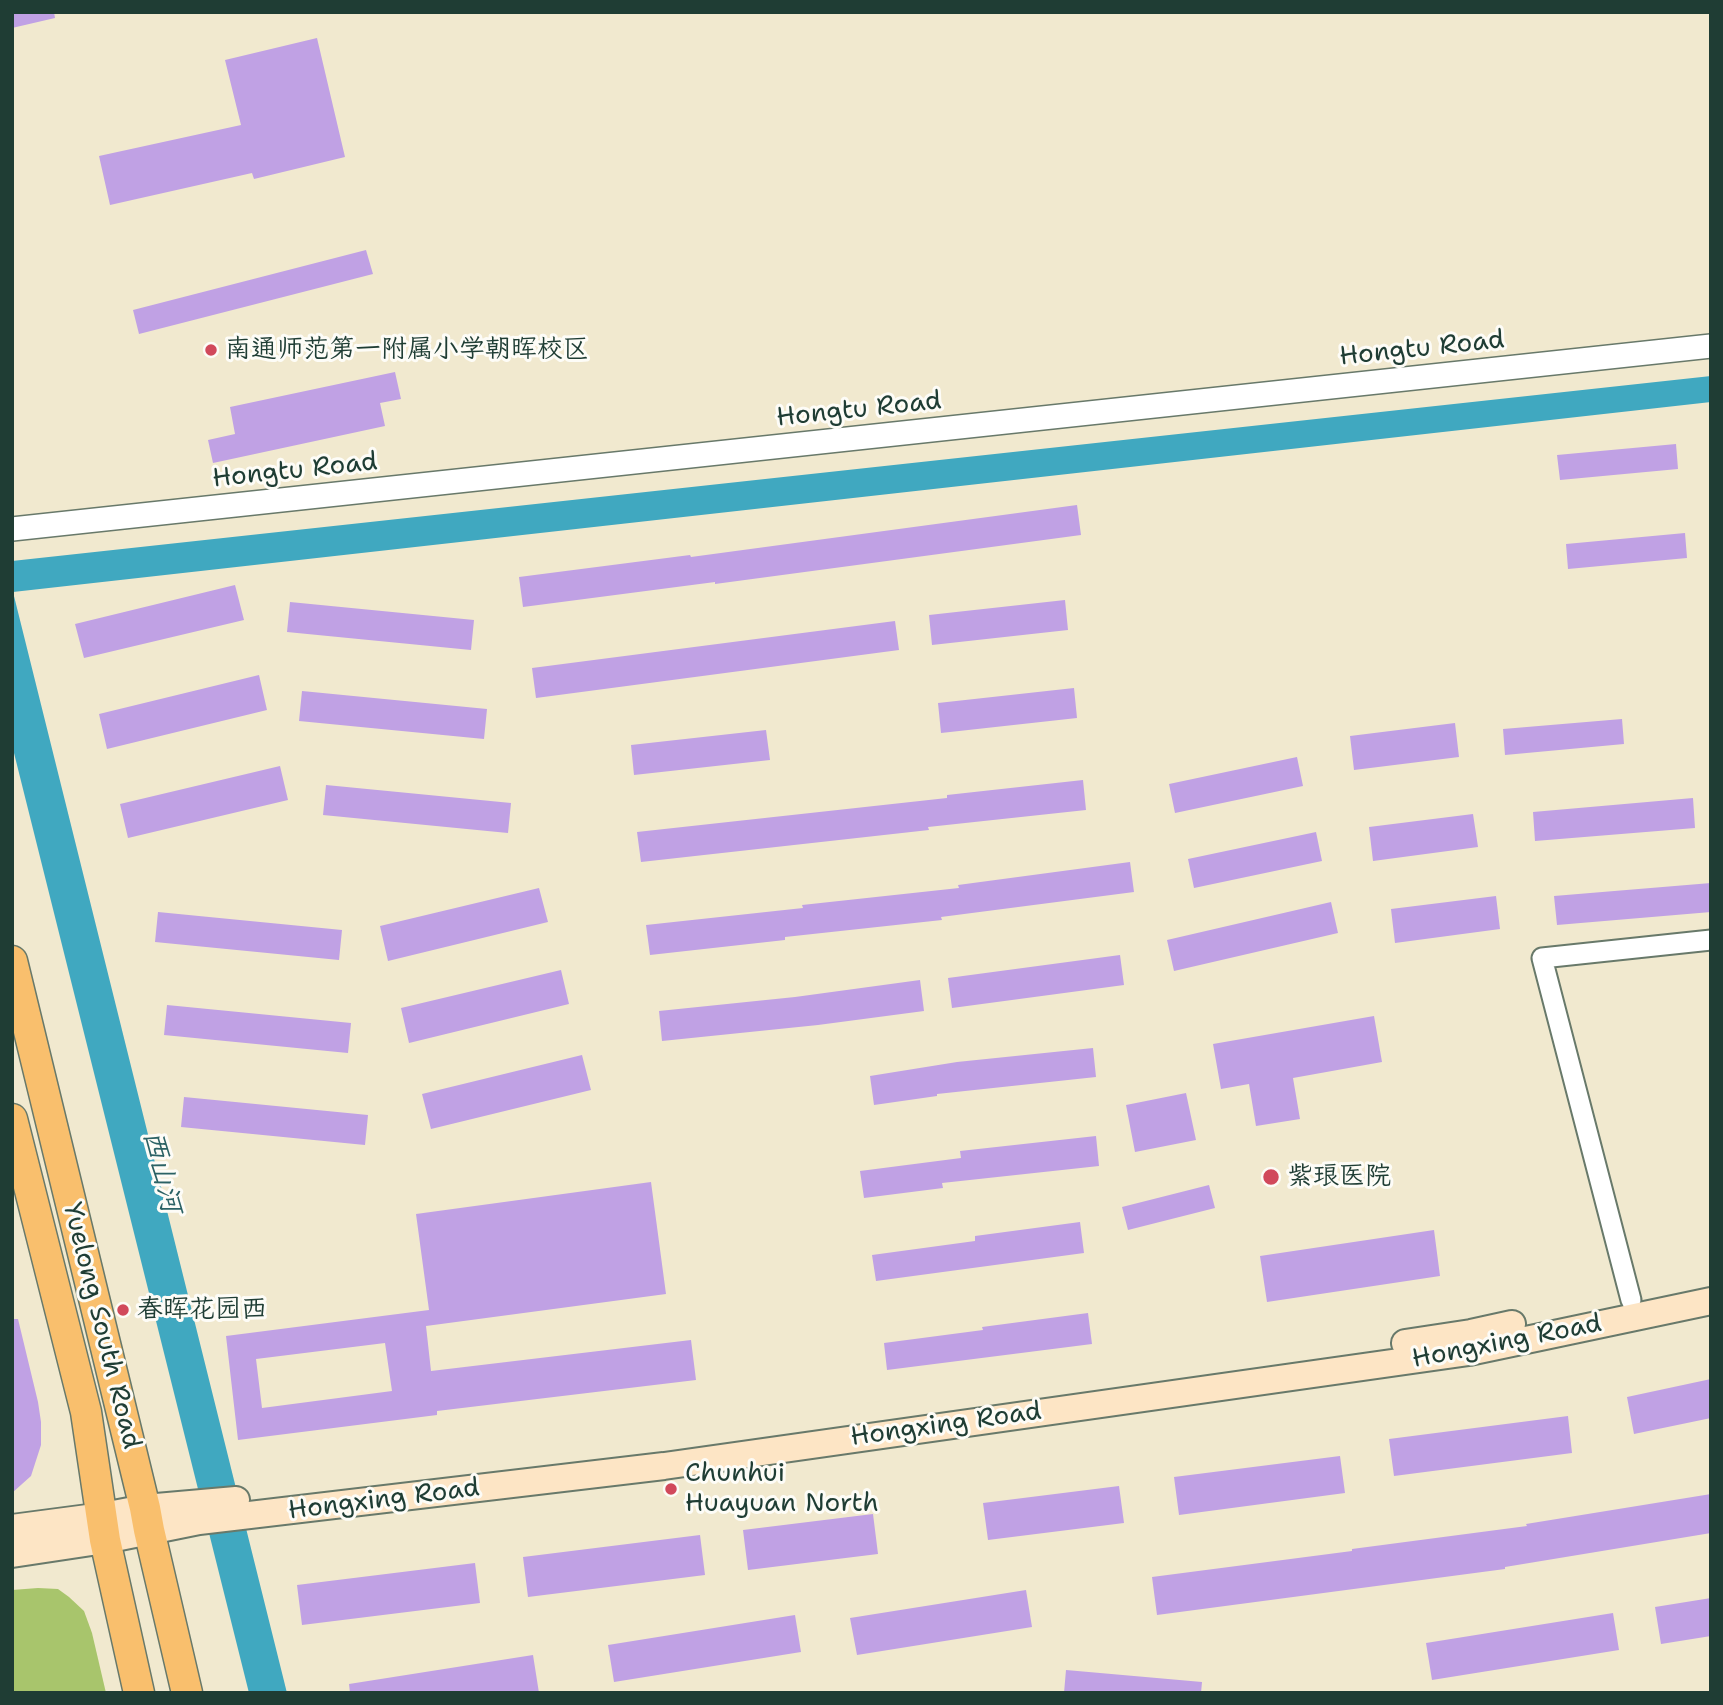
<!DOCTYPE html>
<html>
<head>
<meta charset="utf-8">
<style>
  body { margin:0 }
  #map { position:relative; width:1723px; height:1705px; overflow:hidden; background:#f1e9cf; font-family:"Shantell Sans",sans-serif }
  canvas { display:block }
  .frame { position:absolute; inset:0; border:14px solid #1f3d34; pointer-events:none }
</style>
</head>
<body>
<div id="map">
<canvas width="1723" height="1705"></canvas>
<div class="frame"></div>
</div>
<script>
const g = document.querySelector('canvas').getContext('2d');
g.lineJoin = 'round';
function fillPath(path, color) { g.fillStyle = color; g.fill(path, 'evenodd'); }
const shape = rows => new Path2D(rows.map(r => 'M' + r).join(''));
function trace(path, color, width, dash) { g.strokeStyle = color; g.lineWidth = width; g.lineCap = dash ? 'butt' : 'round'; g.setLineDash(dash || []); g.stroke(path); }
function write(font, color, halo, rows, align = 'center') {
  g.font = font + ' "Shantell Sans","LXGW WenKai TC",sans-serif'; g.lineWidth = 6; g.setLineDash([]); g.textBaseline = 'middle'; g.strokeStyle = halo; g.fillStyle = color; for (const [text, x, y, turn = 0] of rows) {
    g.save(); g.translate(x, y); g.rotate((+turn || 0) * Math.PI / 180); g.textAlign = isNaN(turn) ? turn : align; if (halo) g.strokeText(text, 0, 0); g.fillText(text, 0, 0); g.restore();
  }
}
fillPath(shape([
  [38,1588,58,1589,69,1597,84,1611,92,1633,106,1693,12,1693,12,1590]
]), '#a8c56c');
fillPath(shape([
  [1711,376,1711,402,13,592,287,1693,249,1693,12,745,12,561]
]), '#40a8c0');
fillPath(shape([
  [12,12,54,12,55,18,12,28],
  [317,38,345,157,254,179,252,173,110,205,99,156,241,125,225,60],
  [366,250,373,274,139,334,133,310],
  [395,372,401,399,380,403,385,426,213,463,208,440,235,434,230,407],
  [1676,444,1678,469,1560,480,1557,455],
  [1077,505,1081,535,715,584,715,582,523,607,519,577,690,555,691,557],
  [1685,533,1687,558,1568,569,1566,544],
  [235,585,244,620,84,658,75,624],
  [1065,600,1068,630,932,645,929,615],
  [290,602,474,620,471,650,287,632],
  [895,621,899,650,536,698,532,668],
  [259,675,267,710,107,749,99,714],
  [1074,688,1077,718,941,733,938,703],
  [302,691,487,709,484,739,299,721],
  [1622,719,1624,744,1505,755,1503,729],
  [1455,723,1459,757,1354,770,1350,736],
  [766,730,770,760,634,775,631,745],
  [1297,757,1303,786,1175,813,1169,784],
  [280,766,288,800,128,838,120,804],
  [1083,780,1086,810,928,827,929,830,641,862,637,832,947,798,947,795],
  [326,785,511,803,508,833,323,815],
  [1693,798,1695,828,1535,841,1533,812],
  [1473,814,1478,847,1373,861,1369,827],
  [1316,832,1322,861,1194,888,1188,859],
  [1130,862,1134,892,941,917,942,920,785,937,785,940,650,955,646,925,803,908,802,905,959,888,958,885],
  [1711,883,1711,912,1557,925,1554,896],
  [539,888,548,922,388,961,380,926],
  [1496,896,1500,929,1395,943,1391,909],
  [1331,902,1338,933,1174,971,1167,940],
  [158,912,342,930,339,960,155,942],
  [1120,955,1124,985,952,1008,948,978],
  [561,970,569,1004,409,1043,401,1008],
  [920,980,924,1011,818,1025,662,1041,659,1011,795,997],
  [167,1005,351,1023,348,1053,164,1035],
  [1374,1016,1382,1062,1293,1078,1300,1119,1256,1126,1249,1084,1221,1089,1213,1044],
  [1093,1048,1096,1077,937,1094,937,1096,874,1105,870,1076,957,1062],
  [582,1055,591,1090,431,1129,422,1094],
  [1186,1093,1196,1140,1135,1152,1126,1105],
  [184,1097,368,1115,365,1145,181,1127],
  [1096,1136,1099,1166,942,1183,943,1188,864,1198,860,1171,961,1158,960,1151],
  [651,1182,666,1294,426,1326,431,1371,691,1340,696,1380,437,1411,437,1415,238,1440,226,1336,429,1310,416,1214],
  [385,1343,392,1391,262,1408,256,1359],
  [1209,1185,1215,1208,1128,1230,1122,1207],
  [1080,1222,1084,1253,876,1281,872,1255,975,1241,975,1236],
  [1434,1230,1440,1276,1267,1302,1260,1256],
  [1088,1313,1092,1344,887,1370,884,1343,983,1330,982,1327],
  [12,1319,18,1319,38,1402,41,1422,41,1445,31,1476,12,1493],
  [1711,1379,1711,1418,1634,1434,1627,1397],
  [1568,1416,1572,1453,1394,1476,1389,1439],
  [1340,1456,1345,1493,1179,1515,1174,1477],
  [1119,1486,1124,1523,988,1540,983,1503],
  [1711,1494,1711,1533,1505,1567,1505,1569,1157,1615,1152,1577,1352,1551,1352,1549,1527,1526,1526,1524],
  [873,1514,878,1554,748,1570,743,1530],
  [700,1535,705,1575,528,1597,523,1557],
  [475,1563,480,1603,302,1625,297,1585],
  [1026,1590,1032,1627,857,1655,850,1618],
  [1711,1598,1711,1636,1661,1644,1655,1607],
  [1613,1613,1619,1650,1432,1680,1426,1643],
  [795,1615,801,1652,614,1682,608,1645],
  [533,1655,539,1693,350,1693,349,1684],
  [1066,1670,1202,1682,1201,1693,1064,1693]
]), '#c0a1e4');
const minor = shape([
  [1631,1300,1542,958,1711,940]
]);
const tertiary = shape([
  [12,529,1711,346]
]);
const secondary = shape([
  [1405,1343,1471,1333,1512,1324],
  [12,1528,103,1516,145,1508,236,1500],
  [12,1554,105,1540,199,1521,664,1466,1469,1352,1711,1301]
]);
const primary = shape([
  [12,961,145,1508,149,1530,187,1693],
  [12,1119,86,1412,105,1540,139,1693]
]);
trace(minor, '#68796a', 23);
trace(tertiary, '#68796a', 26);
trace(secondary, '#68796a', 30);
trace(primary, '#68796a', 33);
trace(minor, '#fff', 19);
trace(tertiary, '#fff', 23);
trace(secondary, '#fde5c5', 26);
trace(primary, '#f9bf6d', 30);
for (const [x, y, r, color] of [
  [211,350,7,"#d1495b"],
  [1271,1177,9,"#d1495b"],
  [123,1310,7,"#d1495b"],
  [671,1489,7,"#d1495b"]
]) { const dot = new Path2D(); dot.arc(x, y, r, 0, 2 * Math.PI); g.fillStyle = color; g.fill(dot); trace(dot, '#fdfcf7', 2.5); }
write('26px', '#1f3d34', '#fdfcf7', [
  ["Hongtu Road",1422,349,-6],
  ["Hongtu Road",859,410,-6],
  ["Hongtu Road",295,471,-6],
  ["Yuelong South Road",101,1326,76],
  ["Hongxing Road",1507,1342,-11],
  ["Hongxing Road",946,1425,-8],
  ["Hongxing Road",384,1500,-7]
]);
write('26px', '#1f3d34', '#fdfcf7', [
  ["南通师范第一附属小学朝晖校区",225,350],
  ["紫琅医院",1287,1177],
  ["春晖花园西",137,1310],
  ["Chunhui",685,1474],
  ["Huayuan North",685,1504]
], 'left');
write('italic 28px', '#2b6265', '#fdfcf7', [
  ["西山河",161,1172,76]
]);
</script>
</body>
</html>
